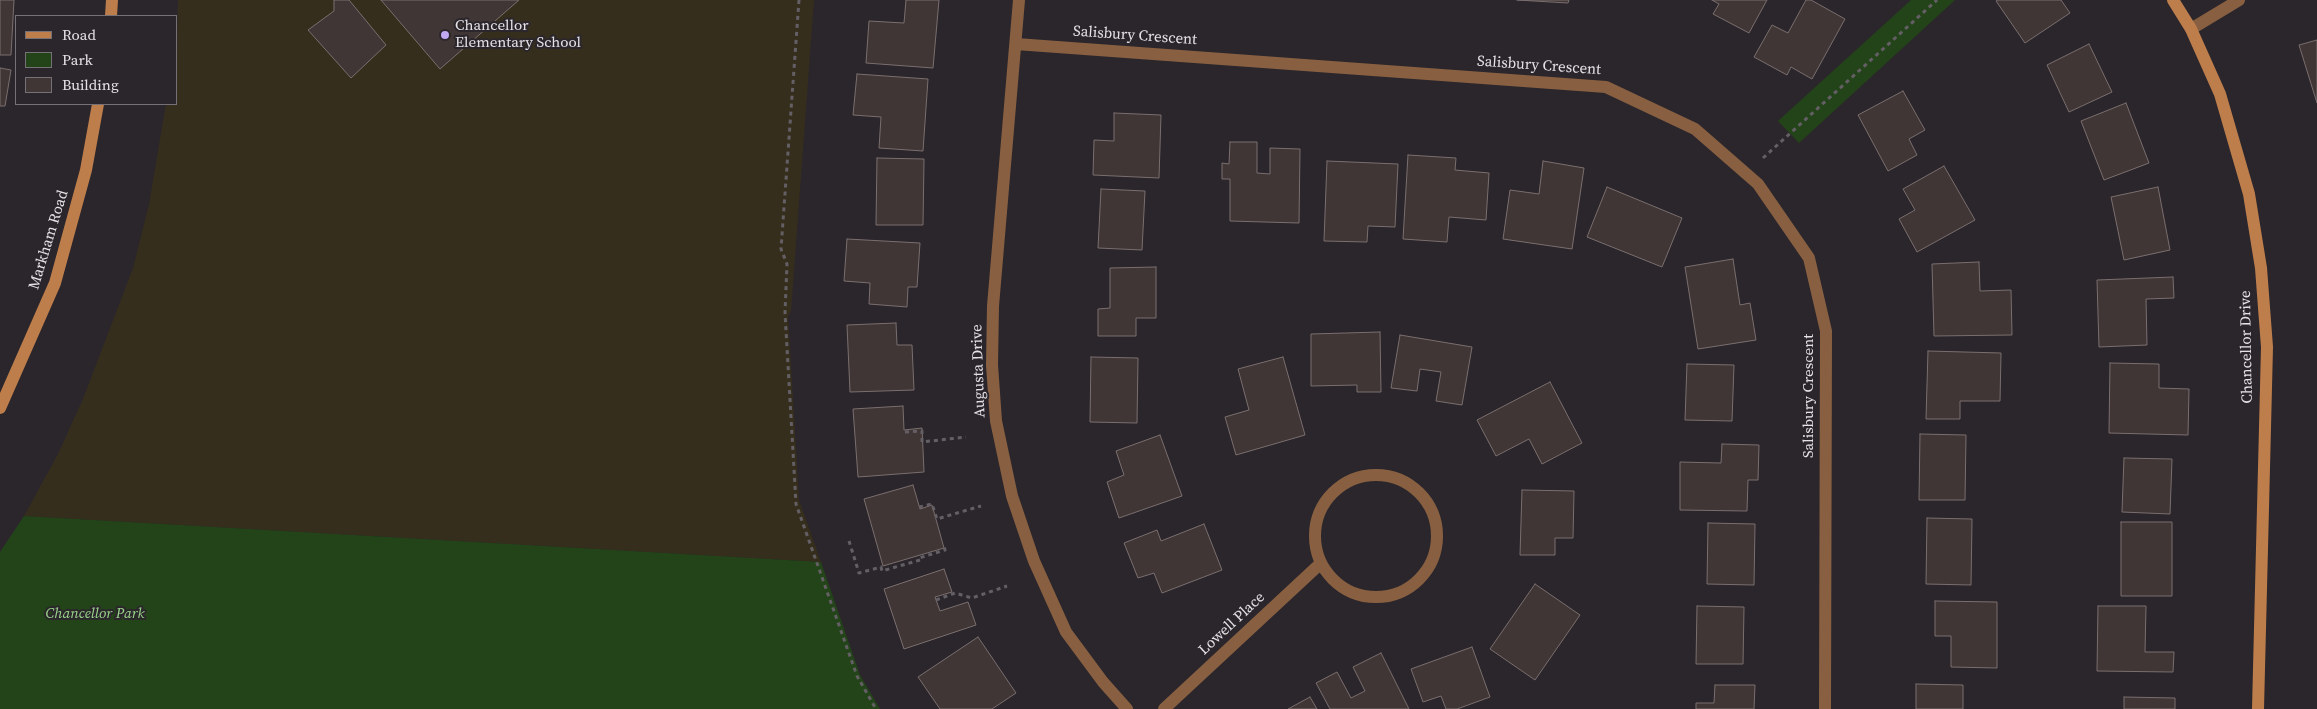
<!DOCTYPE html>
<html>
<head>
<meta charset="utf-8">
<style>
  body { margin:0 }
  #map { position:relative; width:2317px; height:709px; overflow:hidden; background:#2b262c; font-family:"Source Serif 4",serif }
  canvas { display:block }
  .legend { position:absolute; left:15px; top:15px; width:162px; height:90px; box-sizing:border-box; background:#2b262c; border:1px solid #757176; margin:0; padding:6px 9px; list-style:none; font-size:15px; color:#e5e2e6 }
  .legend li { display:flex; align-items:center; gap:10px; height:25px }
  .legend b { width:25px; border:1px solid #757176 }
</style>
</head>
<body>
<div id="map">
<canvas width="2317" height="709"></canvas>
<ul class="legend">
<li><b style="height:6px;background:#be7e4c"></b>Road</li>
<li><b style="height:14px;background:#234419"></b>Park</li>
<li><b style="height:14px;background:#403636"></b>Building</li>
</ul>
</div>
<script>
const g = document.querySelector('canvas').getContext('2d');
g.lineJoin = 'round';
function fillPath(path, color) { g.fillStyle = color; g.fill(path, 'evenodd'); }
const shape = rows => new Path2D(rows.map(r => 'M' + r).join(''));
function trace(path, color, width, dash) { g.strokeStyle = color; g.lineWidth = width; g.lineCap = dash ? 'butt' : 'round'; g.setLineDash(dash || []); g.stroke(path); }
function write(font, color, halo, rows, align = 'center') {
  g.font = font + ' "Source Serif 4",serif'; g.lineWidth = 4; g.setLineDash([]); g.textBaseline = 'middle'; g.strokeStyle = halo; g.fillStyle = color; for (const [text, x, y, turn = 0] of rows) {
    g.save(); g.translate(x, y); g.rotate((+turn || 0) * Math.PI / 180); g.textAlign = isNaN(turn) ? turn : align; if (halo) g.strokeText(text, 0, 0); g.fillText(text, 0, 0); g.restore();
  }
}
fillPath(shape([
  [178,0,814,0,791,311,788,316,799,500,821,562,24,516,58,454,83,399,133,268,149,204,166,104,176,104]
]), '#362e1d');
fillPath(shape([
  [1911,0,1955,0,1799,143,1778,121],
  [24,516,821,562,860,675,880,709,0,709,0,552]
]), '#234419');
const building = shape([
  [0,0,14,0,11,55,0,55,0,0],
  [334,0,349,0,386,45,351,78,308,30,334,11,334,0],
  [381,0,519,0,440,69,381,0],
  [906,0,939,0,933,68,866,63,869,21,904,23,906,0],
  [1517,0,1569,0,1568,3,1517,0],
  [1712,0,1767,0,1749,33,1713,14,1719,4,1712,0],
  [1806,0,1811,0,1845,19,1812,79,1791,67,1787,75,1754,57,1772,25,1788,33,1806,0],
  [1998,0,2061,0,2070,13,2025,43,1996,1,1998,0],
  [2317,40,2317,103,2299,45,2317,40],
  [2089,44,2112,92,2069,112,2047,65,2089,44],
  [0,68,11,70,5,106,0,106,0,68],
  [857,74,928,79,923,151,879,148,881,117,853,115,857,74],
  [1903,91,1925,130,1909,139,1917,155,1888,171,1858,115,1903,91],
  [2126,103,2149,163,2104,180,2081,121,2126,103],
  [1114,113,1161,115,1159,178,1093,175,1094,140,1114,141,1114,113],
  [1230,142,1257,142,1257,173,1270,174,1270,148,1300,149,1299,223,1230,221,1230,179,1222,179,1222,163,1229,164,1230,142],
  [1408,155,1456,158,1455,170,1489,173,1486,220,1449,217,1447,242,1403,239,1408,155],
  [877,158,924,159,923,225,876,225,877,158],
  [1327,161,1398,164,1395,227,1368,226,1367,242,1324,241,1327,161],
  [1543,161,1584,168,1572,249,1503,239,1510,190,1539,194,1543,161],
  [1944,166,1975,220,1917,252,1899,219,1915,210,1903,189,1944,166],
  [1607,187,1682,218,1662,267,1587,237,1607,187],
  [2158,187,2170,250,2124,260,2111,197,2158,187],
  [1101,189,1145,191,1142,250,1098,248,1101,189],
  [847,239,920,243,917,287,908,287,907,307,869,304,870,283,844,281,847,239],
  [1733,259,1740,305,1750,303,1756,340,1698,349,1685,267,1733,259],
  [1979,262,1980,291,2011,290,2012,335,1934,336,1932,264,1979,262],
  [1156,267,1156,318,1136,318,1136,336,1098,336,1098,309,1110,308,1110,268,1156,267],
  [2173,277,2174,298,2146,299,2147,345,2099,347,2097,280,2173,277],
  [896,323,897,345,912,345,914,390,850,392,847,325,896,323],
  [1380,332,1381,392,1357,392,1357,385,1311,386,1311,334,1380,332],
  [1400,335,1472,347,1462,405,1436,401,1441,372,1420,369,1417,391,1391,388,1400,335],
  [1928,351,2001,353,2000,401,1960,401,1960,419,1926,419,1928,351],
  [1091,357,1138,358,1137,423,1090,422,1091,357],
  [1283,357,1305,435,1236,455,1225,417,1249,410,1238,369,1283,357],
  [2110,363,2159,364,2159,388,2189,389,2188,435,2109,433,2110,363],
  [1687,364,1734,365,1732,421,1685,420,1687,364],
  [1550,382,1582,443,1542,464,1529,439,1496,456,1477,420,1550,382],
  [903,406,904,430,922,428,924,472,858,477,853,409,903,406],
  [1920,434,1966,435,1965,500,1919,500,1920,434],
  [1160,435,1182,496,1119,518,1107,482,1124,475,1116,451,1160,435],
  [1722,444,1759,445,1758,480,1748,480,1747,511,1680,510,1680,462,1721,463,1722,444],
  [2124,458,2172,459,2170,514,2122,512,2124,458],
  [913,485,920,509,932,505,944,548,883,566,864,499,913,485],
  [1522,490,1574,491,1573,538,1555,538,1555,555,1520,555,1522,490],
  [1927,518,1972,519,1971,585,1926,584,1927,518],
  [2121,522,2172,522,2172,596,2121,596,2121,522],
  [1708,523,1755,524,1754,585,1707,584,1708,523],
  [1204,524,1222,570,1162,593,1154,573,1138,578,1124,543,1157,530,1161,541,1204,524],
  [944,569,952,592,935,597,940,611,968,602,976,625,904,649,884,589,944,569],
  [1535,584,1580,615,1535,680,1490,649,1535,584],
  [1935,601,1997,602,1997,668,1951,667,1951,636,1935,636,1935,601],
  [1697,606,1744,607,1743,664,1696,664,1697,606],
  [2098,606,2146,606,2145,652,2174,652,2173,672,2097,671,2098,606],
  [978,637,1016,693,992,709,940,709,918,677,978,637],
  [1472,647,1490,697,1457,709,1446,709,1441,696,1423,702,1411,669,1472,647],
  [1381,653,1409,709,1330,709,1316,683,1337,672,1351,698,1365,691,1353,667,1381,653],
  [1916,684,1963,685,1963,709,1916,709,1916,684],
  [1715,685,1755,685,1754,709,1696,709,1696,703,1714,703,1715,685],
  [1310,697,1317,709,1288,709,1310,697],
  [2124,697,2175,698,2175,709,2124,709,2124,697]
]);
fillPath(building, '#403636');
trace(building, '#7a6f6e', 1);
trace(shape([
  [799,0,781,249,787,264,785,313,796,504,857,676,876,709],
  [1763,158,1937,0],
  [905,432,922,431,922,442,966,437],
  [919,507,932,504,937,519,981,506],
  [849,541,859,573,881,567,882,571,920,560,919,558,945,550,943,544],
  [936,600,955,593,972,598,1007,586]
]), '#645f65', 3, [4, 4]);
trace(shape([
  [1019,0,993,306,992,365,996,421,1012,496,1034,561,1066,632,1103,682,1127,709],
  [2191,29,2239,0],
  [1016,44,1606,87,1695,129,1758,184,1809,258,1826,331,1825,709],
  '1315 536a61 61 0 1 1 122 0a61 61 0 1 1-122 0Z',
  [1164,709,1321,563]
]), '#886041', 12);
trace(shape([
  [2173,0,2191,29,2220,94,2249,194,2261,268,2267,347,2258,709],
  [111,16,112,0],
  [0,408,55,283,86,170,98,104]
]), '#be7e4c', 12);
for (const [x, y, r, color] of [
  [445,35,5,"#c0a8f3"]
]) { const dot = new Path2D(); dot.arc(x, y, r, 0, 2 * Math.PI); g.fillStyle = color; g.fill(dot); trace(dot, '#2b262c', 2); }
write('15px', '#e5e2e6', '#2b262c', [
  ["Chancellor",455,26],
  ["Elementary School",455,43]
], 'left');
write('15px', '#e5e2e6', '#2b262c', [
  ["Salisbury Crescent",1135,36,4],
  ["Salisbury Crescent",1539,66,4],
  ["Markham Road",49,240,-73],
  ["Chancellor Drive",2247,347,-91],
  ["Augusta Drive",979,371,-92],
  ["Salisbury Crescent",1809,396,-90],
  ["Lowell Place",1232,624,-43]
]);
write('italic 15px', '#98d588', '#2b262c', [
  ["Chancellor Park",95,614]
]);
</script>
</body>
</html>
